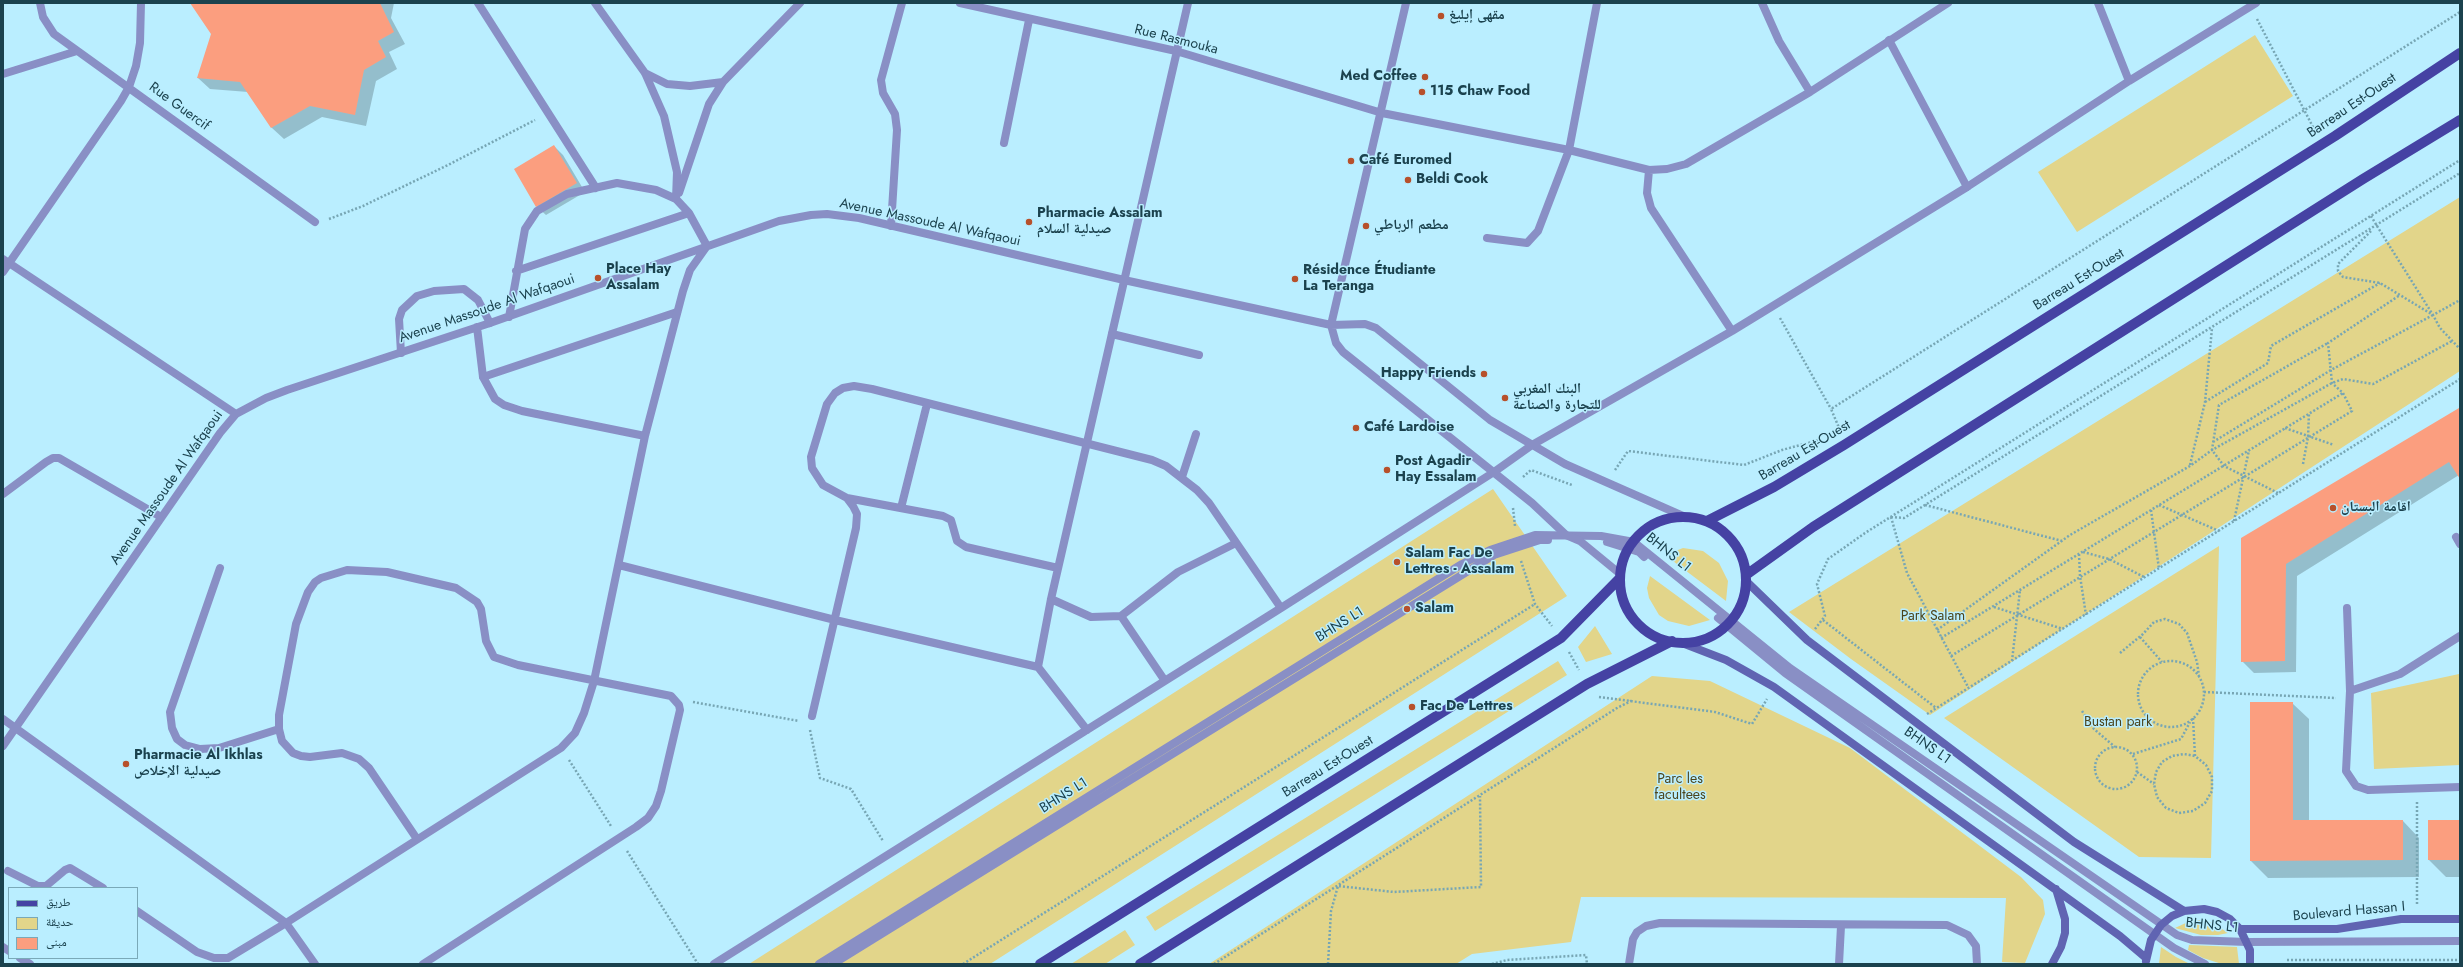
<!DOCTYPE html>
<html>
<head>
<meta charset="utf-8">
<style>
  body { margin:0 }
  #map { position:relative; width:2463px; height:967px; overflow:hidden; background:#baeeff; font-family:Jost,"Noto Naskh Arabic",sans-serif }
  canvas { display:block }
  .frame { position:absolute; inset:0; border:4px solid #1b424e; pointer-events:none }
  .legend { position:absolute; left:8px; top:887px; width:130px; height:72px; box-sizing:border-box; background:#baeeff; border:1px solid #7aa9b8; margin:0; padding:5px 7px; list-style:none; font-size:12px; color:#1b424e }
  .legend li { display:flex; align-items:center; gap:8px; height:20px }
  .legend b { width:20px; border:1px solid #7aa9b8 }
</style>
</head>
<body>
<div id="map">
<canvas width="2463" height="967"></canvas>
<div class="frame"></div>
<ul class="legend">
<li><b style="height:5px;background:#4542a3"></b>طريق</li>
<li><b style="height:11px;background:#e2d58a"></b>حديقة</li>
<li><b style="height:11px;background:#fb9e7f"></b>مبنى</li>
</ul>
</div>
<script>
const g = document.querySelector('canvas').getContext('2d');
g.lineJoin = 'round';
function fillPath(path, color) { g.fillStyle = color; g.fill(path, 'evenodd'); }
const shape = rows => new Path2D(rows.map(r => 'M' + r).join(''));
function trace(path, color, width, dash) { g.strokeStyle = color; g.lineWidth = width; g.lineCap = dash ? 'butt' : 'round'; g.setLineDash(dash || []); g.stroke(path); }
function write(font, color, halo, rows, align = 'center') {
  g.font = font + ' Jost,"Noto Naskh Arabic",sans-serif'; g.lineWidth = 3; g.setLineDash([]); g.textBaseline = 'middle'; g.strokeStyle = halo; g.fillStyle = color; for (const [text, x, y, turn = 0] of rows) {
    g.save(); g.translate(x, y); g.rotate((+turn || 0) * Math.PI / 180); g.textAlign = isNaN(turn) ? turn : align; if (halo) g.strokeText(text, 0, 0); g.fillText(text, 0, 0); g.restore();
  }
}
fillPath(shape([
  [2255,35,2293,96,2077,232,2038,172],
  [2460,197,2460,371,1930,715,1851,659,1789,612],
  [1493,489,1567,596,990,964,749,964],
  [2219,546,2211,858,2139,857,1944,718],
  [1683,548,1703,551,1719,563,1728,581,1726,601,1665,555],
  [1650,576,1710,620,1689,626,1668,621,1659,615,1649,598,1647,588],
  [1595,626,1612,654,1586,662,1578,647],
  [1558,661,1567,675,1155,931,1146,917],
  [2459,674,2460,765,2374,769,2371,693],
  [1652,676,1710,681,1850,748,2021,877,2043,900,2045,914,2025,963,2002,962,2006,898,1581,897,1571,942,1472,954,1456,964,1209,964],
  [2201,920,2213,923,2228,933,2218,935,2201,935,2175,928,2190,921],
  [1125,930,1135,945,1105,964,1071,964],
  [2189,945,2237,947,2239,964,2222,964,2203,958,2188,950],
  [2161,947,2176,957,2190,964,2159,964]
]), '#e2d58a');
fillPath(shape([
  [191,3,394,3,391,18,405,44,389,52,397,69,376,81,366,126,322,117,284,139,272,128,248,92,210,89,198,78,212,34],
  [554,146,563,155,585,192,546,215,537,207],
  [2459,409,2460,477,2459,475,2297,576,2296,672,2254,673,2242,661,2242,539],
  [2292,703,2309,719,2309,821,2403,821,2419,838,2419,877,2268,878,2251,861],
  [2429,821,2460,821,2460,877,2446,877,2429,860]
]), '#0003');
fillPath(shape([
  [190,3,380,3,394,32,378,41,386,57,364,70,355,115,310,106,271,128,240,82,197,78,211,34],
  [554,145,577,183,536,207,514,169],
  [2459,408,2460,479,2449,462,2286,564,2285,661,2241,662,2241,538],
  [2250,702,2293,702,2293,820,2403,820,2403,860,2250,861],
  [2428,820,2460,820,2460,860,2428,860]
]), '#fb9e7f');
trace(shape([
  [2257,19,2314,129],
  [2371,216,2377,226],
  [329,219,363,206,448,165,535,120],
  [2377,226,2433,315,2460,300],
  [2371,231,2338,264,2338,271,2343,277,2380,283,2433,315,2440,328,2460,349],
  [1780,318,1831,409],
  [2205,402,2268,363,2271,346,2380,283],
  [2285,428,2334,445],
  [1840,430,1831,409,2460,12],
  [2213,442,2331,370,2433,315],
  [2303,464,2308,437,2309,413],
  [2190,465,2205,402,2212,328],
  [1615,470,1628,451,1744,465,1782,450,1819,440],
  [1523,477,1531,470,1572,485],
  [2278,493,2224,466,2212,450,2219,405,2328,343],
  [1925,505,2062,541],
  [2159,505,2219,531],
  [1513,508,1515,526],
  [2151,510,2159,569],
  [1891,517,1904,518,2460,173],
  [1891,517,1907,573,1968,687],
  [2234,521,2249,450],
  [2083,552,2109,559,2144,577],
  [2079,554,2080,576,2086,615],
  [1521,561,1535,604,1552,626],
  [1994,607,2063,629],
  [1823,620,1936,708],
  [1815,629,1825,616,1817,584,1828,559,1865,533,2460,160],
  [1937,630,2070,535,2190,466,2212,450,2332,383,2343,379,2373,384,2452,341],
  [2140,637,2162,662],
  [1941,638,2343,393],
  [1569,652,1579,670],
  [2120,653,2143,634,2154,622,2165,619,2179,624,2187,633,2197,662,2199,676],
  [1951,656,2352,411,2343,393,2332,383,2328,343,2400,295],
  [2012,661,2020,590],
  '2138 694a33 33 0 1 1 66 0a33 33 0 1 1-66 0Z',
  [2204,692,2336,698],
  [1599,697,1715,712,1752,724,1767,699],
  [693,702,799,721],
  [2082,711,2094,729,2115,747],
  [1927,714,2460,379],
  [2193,718,2195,756,2206,765,2212,777,2212,791,2205,803,2193,811,2179,813,2166,808,2157,797,2154,784,2156,772,2162,762,2172,756,2184,754,2195,756],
  [810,730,820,778,851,789,883,841],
  '2095 768a21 21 0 1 1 42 0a21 21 0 1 1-42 0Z',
  [2133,754,2181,739,2190,722],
  [569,760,611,826],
  [2137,772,2154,784],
  [2417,802,2417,905],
  [627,851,698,964],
  [2287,960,2460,960],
  [963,964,1535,604],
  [1214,964,1617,708,1633,700],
  [1328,964,1331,911,1338,886,1394,892,1481,887,1480,796],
  [1492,964,1507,960,1586,955,1587,964]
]), '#77a6b4', 2.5, [2, 2]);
trace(shape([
  [1889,40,1967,187],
  [1112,334,1199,355],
  [401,353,399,319,402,310,417,296,434,291,464,289,478,300,490,323],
  [483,377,677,312],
  [1182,477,1196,434],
  [1607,542,1639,552,1644,557],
  [1718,618,1785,673,2174,948,2205,964],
  [819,964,1462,564,1490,550,1535,535,1601,536,1634,542,1790,668,2177,935,2192,940,2247,942,2460,941],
  [833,964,1494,555,1540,540,1548,540],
  [1629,964,1633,939,1637,932,1646,926,1660,923,1947,925,1968,935,1976,946,1977,964],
  [1839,964,1841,926]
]), '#898fc5', 8);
trace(shape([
  [40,3,43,17,54,34,315,222],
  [478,3,596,188],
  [595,3,645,73,664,116,677,172,676,199],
  [960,3,1176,51,1382,113,1569,150,1649,170,1667,169,1686,164,1810,92,1948,3],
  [1406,3,1331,325,1336,343,1343,352,1532,503,1566,535,1580,541,1619,573],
  [1762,3,1779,41,1810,92],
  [2098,3,2129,81],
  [645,73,667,84,690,86,723,82,800,3],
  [3,74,77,51],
  [1004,143,1029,20],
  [1649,170,1647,193,1651,208,1732,331],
  [679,193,709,104,723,82],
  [891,226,897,130,895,114,883,93,881,80,902,3],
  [1487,238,1527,243,1538,231,1569,150,1597,3],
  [3,259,236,414],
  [516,271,689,213],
  [3,272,121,101,129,87,136,66,140,43,141,3],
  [477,327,483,377,495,399,504,405,522,411,645,436],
  [3,494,46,462,53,458,59,458,161,517],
  [847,498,943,516,951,520,957,541,966,547,1058,568],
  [901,508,927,404],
  [2456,537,2460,544],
  [619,565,835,620,1038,667,1087,730],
  [220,568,170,712,172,728,177,739,185,745,200,749,219,748,279,729],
  [1051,599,1091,617,1121,616,1178,572,1236,543],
  [2347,608,2350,691],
  [1121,616,1165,681],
  [2460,636,2400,674,2350,691,2346,771,2356,786,2368,790,2460,787],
  [1038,667,1051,599,1188,3],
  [812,716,856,528,857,514,853,506,847,498,823,485,812,468,811,457,827,404,835,393,843,388,854,386,872,389,1152,460,1166,466,1197,490,1209,503,1281,608],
  [3,719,286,923,315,964],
  [3,746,220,433,236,414,266,398,287,390,490,323,779,221,811,215,827,214,859,218,1124,280,1331,325,1365,324,1376,328,1490,420,1565,464,1683,516],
  [417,839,369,768,359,759,342,753,310,757,301,756,293,753,282,741,279,729,279,715,296,624,308,592,315,582,321,578,347,570,387,572,456,588,477,602,481,609,486,641,494,657,518,665,671,696,679,705,680,710,661,791,656,806,648,818,636,827,423,964],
  [8,871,38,886,46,886,65,870,70,868,103,888],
  [137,911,197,952,214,958,228,958,286,923,561,748,575,733,584,713,594,681,645,436,683,291,690,270,707,246,689,213,676,199,656,190,617,183,567,194,537,211,525,229,509,317],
  [3,947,9,951],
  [20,958,30,964],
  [714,964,1281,608,1494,472,1532,445,1732,331,1967,187,2129,81,2256,3]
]), '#898fc5', 8);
trace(shape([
  [1746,581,1807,640,2074,842,2184,911],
  [1682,643,1726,660,1774,687,2120,936,2146,958],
  [2240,929,2337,929,2401,919,2460,919],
  [2146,961,2151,940,2161,925,2172,916,2184,911,2204,909,2217,912,2230,919,2240,929,2250,950,2250,964],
  [2052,964,2061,947,2065,933,2065,919,2056,889]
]), '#6064b2', 8);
trace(shape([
  '1620 580a63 63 0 1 1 126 0a63 63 0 1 1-126 0Z',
  [1707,521,1774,487,1844,445,2335,136,2460,53],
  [1746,575,1813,527,2363,179,2460,120],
  [1040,964,1561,638,1619,579],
  [1140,964,1587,684,1672,641]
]), '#4542a3', 10);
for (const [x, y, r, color] of [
  [1441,16,4,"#b7502b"],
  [1425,77,4,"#b7502b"],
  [1422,92,4,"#b7502b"],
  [1351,161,4,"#b7502b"],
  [1408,180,4,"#b7502b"],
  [1029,222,4,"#b7502b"],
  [1366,226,4,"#b7502b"],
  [598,278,4,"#b7502b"],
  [1295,279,4,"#b7502b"],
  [1484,374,4,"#b7502b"],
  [1505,398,4,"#b7502b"],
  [1356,428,4,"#b7502b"],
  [1387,470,4,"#b7502b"],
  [2333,508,4,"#b7502b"],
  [1397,562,4,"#b7502b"],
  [1407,609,4,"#b7502b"],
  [1412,707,4,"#b7502b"],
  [126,764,4,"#b7502b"]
]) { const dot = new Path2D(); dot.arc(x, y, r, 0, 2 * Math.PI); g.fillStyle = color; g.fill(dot); trace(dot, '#baeeff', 1.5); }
write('bold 14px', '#1b424e', '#baeeff', [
  ["مقهى إيليغ",1449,16],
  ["Med Coffee",1417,77,"right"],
  ["115 Chaw Food",1430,92],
  ["Café Euromed",1359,161],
  ["Beldi Cook",1416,180],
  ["Pharmacie Assalam",1037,214],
  ["صيدلية السلام",1037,230],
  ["مطعم الرباطي",1374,226],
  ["Place Hay",606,270],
  ["Assalam",606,286],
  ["Résidence Étudiante",1303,271],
  ["La Teranga",1303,287],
  ["Happy Friends",1476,374,"right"],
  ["البنك المغربي",1513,390],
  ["للتجارة والصناعة",1513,406],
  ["Café Lardoise",1364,428],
  ["Post Agadir",1395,462],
  ["Hay Essalam",1395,478],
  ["اقامة البستان",2341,508],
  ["Salam Fac De",1405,554],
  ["Lettres - Assalam",1405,570],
  ["Salam",1415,609],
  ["Fac De Lettres",1420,707],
  ["Pharmacie Al Ikhlas",134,756],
  ["صيدلية الإخلاص",134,772]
], 'left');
write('14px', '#1b424e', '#baeeff', [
  ["Rue Rasmouka",1176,40,14],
  ["Barreau Est-Ouest",2352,106,-34],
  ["Rue Guercif",179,107,36],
  ["Avenue Massoude Al Wafqaoui",930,223,12],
  ["Barreau Est-Ouest",2079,280,-32],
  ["Avenue Massoude Al Wafqaoui",487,309,-19],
  ["Barreau Est-Ouest",1805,451,-31],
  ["Avenue Massoude Al Wafqaoui",167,488,-55],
  ["BHNS L1",1668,553,39],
  ["BHNS L1",1340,625,-32],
  ["BHNS L1",1927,746,35],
  ["Barreau Est-Ouest",1328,767,-32],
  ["BHNS L1",1064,796,-32],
  ["Boulevard Hassan I",2349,912,-5],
  ["BHNS L1",2212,926,6]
]);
write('14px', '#4c451c', '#baeeff', [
  ["Park Salam",1933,617],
  ["Bustan park",2118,723],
  ["Parc les",1680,780],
  ["facultees",1680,796]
]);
</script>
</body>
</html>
